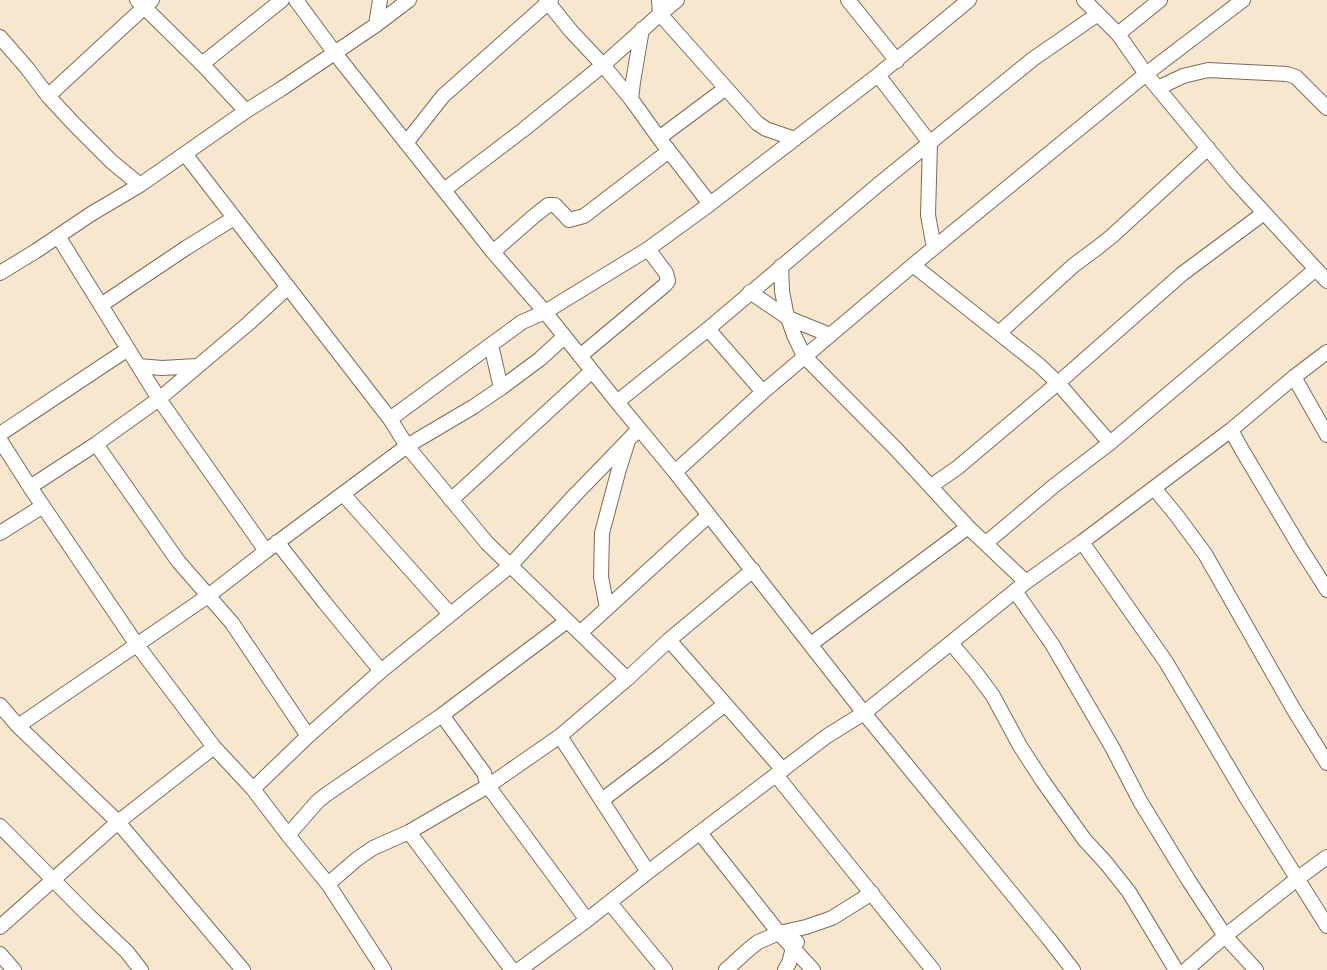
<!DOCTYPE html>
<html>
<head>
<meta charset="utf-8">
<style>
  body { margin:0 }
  canvas { display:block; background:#f6e7ce }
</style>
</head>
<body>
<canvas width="1327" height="970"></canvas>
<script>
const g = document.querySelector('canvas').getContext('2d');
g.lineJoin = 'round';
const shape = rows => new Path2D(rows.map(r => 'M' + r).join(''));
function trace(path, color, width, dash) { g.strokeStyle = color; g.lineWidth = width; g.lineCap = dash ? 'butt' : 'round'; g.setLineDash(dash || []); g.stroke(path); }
const minor = shape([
  [137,0,202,64,246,111],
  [296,0,334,52,493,252,545,312,617,402,675,472,864,713,1049,939,1073,970],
  [546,0,571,31,603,65,631,99,659,138,710,204],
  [659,0,660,14,757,123,766,129,795,139],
  [848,0,897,61],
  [1084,0,1118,34,1146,74,1234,180,1327,281],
  [376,25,380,0],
  [1118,34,1160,0],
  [0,37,27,68,48,96,74,124,112,162,140,185],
  [202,64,282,0],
  [878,75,930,143,928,215,934,248],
  [1158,88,1183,76,1208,70,1287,74,1296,77,1327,108],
  [48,96,152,0],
  [631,99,633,82,642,29],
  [659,138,726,88],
  [406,143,443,96,551,0],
  [185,154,390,419,407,446,487,543,580,633],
  [444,190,523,130,603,65,660,14,677,0],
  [58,236,159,399,266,551,407,446,473,407,501,388,540,359,564,337],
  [493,252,533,217,548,205,555,205,569,220,584,216,669,151],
  [913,265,1039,365,1058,383,1110,443],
  [781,266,782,291,786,312,794,335,804,356,895,448,968,527,1026,582],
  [0,273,36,251,91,214,140,185,246,111,281,89,376,25,409,0],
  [750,292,788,318,830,335],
  [101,305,186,248,234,218],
  [708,329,763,392],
  [999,333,1074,265,1097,248,1112,236,1208,148],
  [491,345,501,388],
  [580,356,665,285,668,281,666,273,648,249],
  [139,366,162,368,197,366],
  [1294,377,1327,435],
  [617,402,708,329,879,184,1033,59,1098,14],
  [390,419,522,322,545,312,648,249,710,204,878,75,969,0],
  [1231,430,1242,450,1301,549,1327,590],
  [0,434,128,349],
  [0,440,30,487,137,645,214,747,253,789,288,835,328,884,384,970],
  [96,444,178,561,232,623,308,736],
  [675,472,763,392,913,265,1146,74,1243,0],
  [931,486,957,468,1058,383,1182,274,1264,213],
  [30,487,96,444,159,399,249,323,288,287],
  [1154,488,1177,516,1205,554,1294,710,1327,763],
  [343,494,450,614],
  [451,500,592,371],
  [0,533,43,506],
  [277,542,325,603,381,671],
  [1082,542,1166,662,1246,797,1327,926],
  [986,543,1055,485,1110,443,1316,269],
  [1015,591,1052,644,1112,747,1140,801,1189,881,1225,936,1256,970],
  [607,608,601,577,602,533,619,469,627,444],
  [669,640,783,770],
  [951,643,976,673,993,696,1020,746,1042,780,1084,839,1106,863,1129,892,1176,970],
  [811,644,968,527],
  [627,679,669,640,753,570],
  [0,705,18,726,118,822,243,970],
  [442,715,484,773,488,786,587,920],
  [18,726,208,596,266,551],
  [560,736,648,872],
  [776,775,933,970],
  [253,789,308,736,381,671,510,566,574,496,639,429],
  [602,800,664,753,725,704],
  [0,826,87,914,127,952,141,970],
  [409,832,512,970],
  [700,833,779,933,813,970],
  [288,835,318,801,327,794,442,715,567,621],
  [328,884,357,859,373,848,409,832,488,786,560,736,627,679,580,633,709,515],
  [610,903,665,970],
  [0,927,118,822,214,747],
  [0,954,14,970],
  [519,970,587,920,648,872,827,736,864,713,1026,582,1082,542,1231,430,1294,377,1327,352],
  [726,970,748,950,758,942,779,933,806,927,832,918,872,893],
  [785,970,789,963,793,948,797,942],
  [1186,970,1225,936,1297,879,1327,857]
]);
trace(minor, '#7c6c5c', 16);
trace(minor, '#fff', 14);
</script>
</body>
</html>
